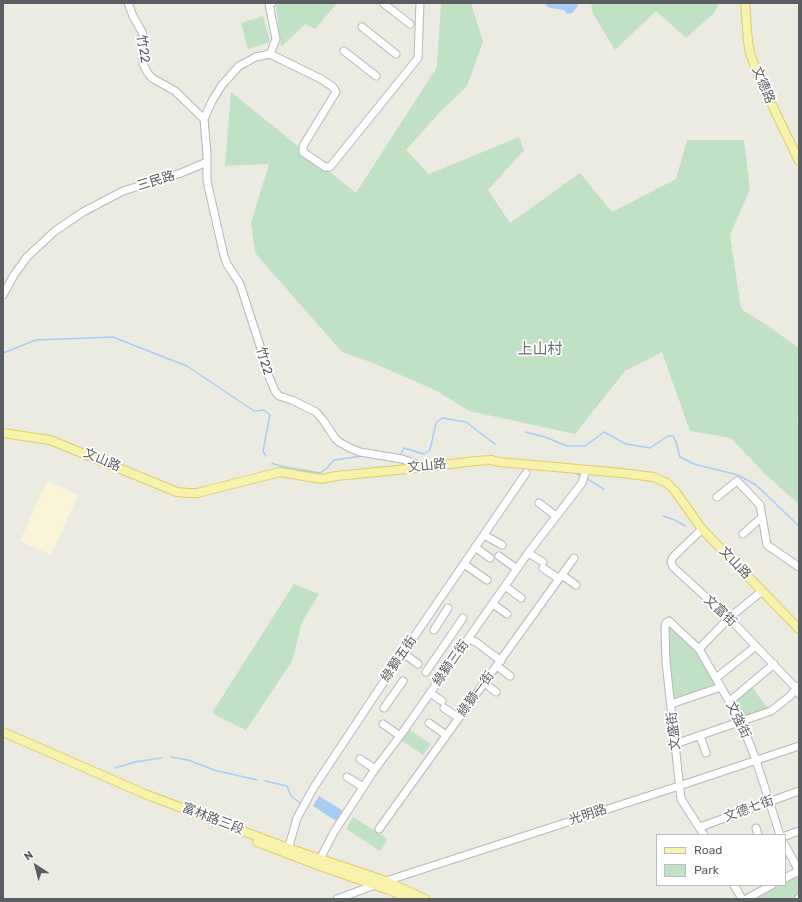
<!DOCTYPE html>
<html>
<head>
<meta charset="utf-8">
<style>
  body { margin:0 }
  #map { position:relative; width:802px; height:902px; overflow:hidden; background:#ecebe2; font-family:Rubik,sans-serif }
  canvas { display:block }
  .frame { position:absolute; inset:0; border:4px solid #5a5d61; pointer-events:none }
  .legend { position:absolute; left:656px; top:834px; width:130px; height:52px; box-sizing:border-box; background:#fff; border:1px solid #bdbec0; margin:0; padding:5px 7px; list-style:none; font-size:12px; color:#5a5d61 }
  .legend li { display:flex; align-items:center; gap:8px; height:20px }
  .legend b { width:20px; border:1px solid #bdbec0 }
  .north { position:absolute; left:16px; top:846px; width:40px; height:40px; -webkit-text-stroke:3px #fff; paint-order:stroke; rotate:324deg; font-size:11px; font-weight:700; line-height:16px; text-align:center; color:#5a5d61 }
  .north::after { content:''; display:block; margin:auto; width:14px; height:18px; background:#5a5d61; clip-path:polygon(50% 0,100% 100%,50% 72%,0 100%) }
</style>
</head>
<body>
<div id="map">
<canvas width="802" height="902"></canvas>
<div class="frame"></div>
<ul class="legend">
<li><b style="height:5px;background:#f7f2ac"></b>Road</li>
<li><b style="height:11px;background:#c0e1c3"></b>Park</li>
</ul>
<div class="north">N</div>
</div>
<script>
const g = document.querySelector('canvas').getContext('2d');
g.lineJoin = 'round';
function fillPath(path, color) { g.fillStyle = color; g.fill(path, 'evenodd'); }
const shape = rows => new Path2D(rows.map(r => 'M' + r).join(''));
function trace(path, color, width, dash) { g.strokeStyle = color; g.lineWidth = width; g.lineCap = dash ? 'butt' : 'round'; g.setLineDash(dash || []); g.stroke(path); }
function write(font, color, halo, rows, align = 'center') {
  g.font = font + ' Rubik,"Noto Sans TC",sans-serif'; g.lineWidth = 3.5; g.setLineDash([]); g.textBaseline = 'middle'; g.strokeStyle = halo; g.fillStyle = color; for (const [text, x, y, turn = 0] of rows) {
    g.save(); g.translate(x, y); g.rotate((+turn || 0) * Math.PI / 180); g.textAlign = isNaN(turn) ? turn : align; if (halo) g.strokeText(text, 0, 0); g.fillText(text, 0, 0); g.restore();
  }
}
fillPath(shape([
  [47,481,78,495,51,555,20,541]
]), '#faf5d9');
fillPath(shape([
  [279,3,337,3,315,29,305,24,281,47,276,5],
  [441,3,471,3,483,42,467,86,440,112,406,150,429,174,519,137,524,150,488,190,510,223,580,173,612,212,676,179,687,140,744,140,750,189,730,235,741,309,765,324,799,348,799,403,797,422,799,424,799,504,767,476,731,438,690,431,662,352,625,371,575,434,469,411,435,390,373,363,342,352,255,253,251,223,269,164,225,166,231,92,356,193,437,67],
  [591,3,719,3,714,13,686,38,656,11,615,50,593,14],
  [263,16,270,42,248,49,241,23],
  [294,584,319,594,302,622,292,661,246,730,212,713],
  [668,628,671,628,697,653,715,685,673,699,668,665],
  [752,687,769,710,746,718,742,716,734,704,736,700],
  [408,729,431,744,423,755,401,740],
  [353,817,388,839,380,851,346,829],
  [793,876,799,878,799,895,792,899,750,899,777,885,785,885,785,880]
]), '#c0e1c3');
fillPath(shape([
  [543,3,578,3,578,6,572,13,567,14,564,10,550,8],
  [319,796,343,811,336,821,313,806]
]), '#a7cdf7');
trace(shape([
  [3,353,36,340,113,337,187,366,254,411,264,410,270,415,263,451,266,456],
  [525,432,545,437,567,446,585,446,604,432,626,444,650,448,668,436,673,436,676,442,680,457,694,464,738,475,756,485,799,526],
  [401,454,404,448,424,454,430,450,436,423,442,418,466,422,495,444],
  [272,463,274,464,285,467,320,473,327,468,334,460,362,456],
  [574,473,580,475],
  [587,479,604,489],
  [663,516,675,520,685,526],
  [171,757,188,760,214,770,257,780],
  [115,768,135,762,161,758],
  [265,781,287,786,291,796,300,803]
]), '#a7cdf7', 1.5);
const minor = shape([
  [128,3,133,16,142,32,144,41,143,64,147,72,152,78,175,91,204,119],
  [383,3,410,24],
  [420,3,418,58,330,167,325,167,303,152,303,146,336,92,333,87,321,79,270,54,256,57,239,66,222,85,212,101,204,119,207,154,207,181,224,256,227,264,240,284,262,352,264,365,275,391,279,396,292,400,316,412,323,420,335,438,339,442,350,448,360,452,402,459,425,467],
  [362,27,396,54],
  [344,51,376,76],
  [270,54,276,39,269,4,272,3],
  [3,295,14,275,27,257,55,231,83,212,123,191,181,173,207,162],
  [717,497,737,481,745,489,760,505,767,545,799,567],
  [539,503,556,516],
  [702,529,673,557,671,562,673,567,729,618,796,688,799,694],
  [743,534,762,517],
  [484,535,502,545],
  [475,547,490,558],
  [528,553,543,562],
  [499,556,517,569],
  [464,564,487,580],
  [543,568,559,579],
  [562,575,576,585],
  [505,586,521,598],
  [493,604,507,614],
  [434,630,448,608],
  [468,639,476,642,501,661],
  [699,649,729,618,762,591],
  [403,653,418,664],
  [497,666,510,676],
  [426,672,463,618],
  [716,678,756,646],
  [484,683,496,692],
  [430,693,442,701],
  [730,701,774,664],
  [671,704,721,687],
  [384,708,403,681],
  [444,708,459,718],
  [429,723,446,735],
  [383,724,400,736],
  [700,736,706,753],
  [675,744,771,711,790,696,798,686],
  [360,759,375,769],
  [347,777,363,787],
  [700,827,799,791],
  [756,828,758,835],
  [379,829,574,558],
  [704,835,681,799,666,662,665,628,666,623,669,621,699,649,741,722,756,760,780,835],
  [785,836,799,831],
  [785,845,799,871],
  [287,853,297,818,314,787,403,653,526,473],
  [320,859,334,832,375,769,400,736,528,553,582,483,586,470],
  [785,878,799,871],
  [734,885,742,899],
  [337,899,386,881,679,786,799,746],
  [746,899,772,885],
  [798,899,799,898]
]);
const major = shape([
  [745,3,748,42,750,53,760,80,799,161],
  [3,433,50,440,177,492,189,493,197,493,280,472,321,479,336,476,427,467,475,461,492,460,499,462,622,473,653,477,667,483,675,491,702,529,799,629],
  [3,732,145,794,288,848,386,881,425,899],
  [257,842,320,866,389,890,410,899]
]);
trace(minor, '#b5b7bb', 9);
trace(major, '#e4cb63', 10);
trace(minor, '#fff', 7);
trace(major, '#f7f2ac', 8);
write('13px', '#5a5d61', '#fff', [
  ["竹22",143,49,82],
  ["文德路",763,85,67],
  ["三民路",156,181,-17],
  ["竹22",264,361,74],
  ["文山路",102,460,23],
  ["文山路",427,466,-6],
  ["文山路",735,563,46],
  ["文富街",720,611,43],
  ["綠獅五街",399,659,-56],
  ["綠獅三街",451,663,-55],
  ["綠獅一街",476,694,-54],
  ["文強街",738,720,64],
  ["文盛街",674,731,-96],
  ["文德七街",749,809,-20],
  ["光明路",588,815,-18],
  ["富林路三段",213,819,21]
]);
write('15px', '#6b6f73', '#fff', [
  ["上山村",540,350]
]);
</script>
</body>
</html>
